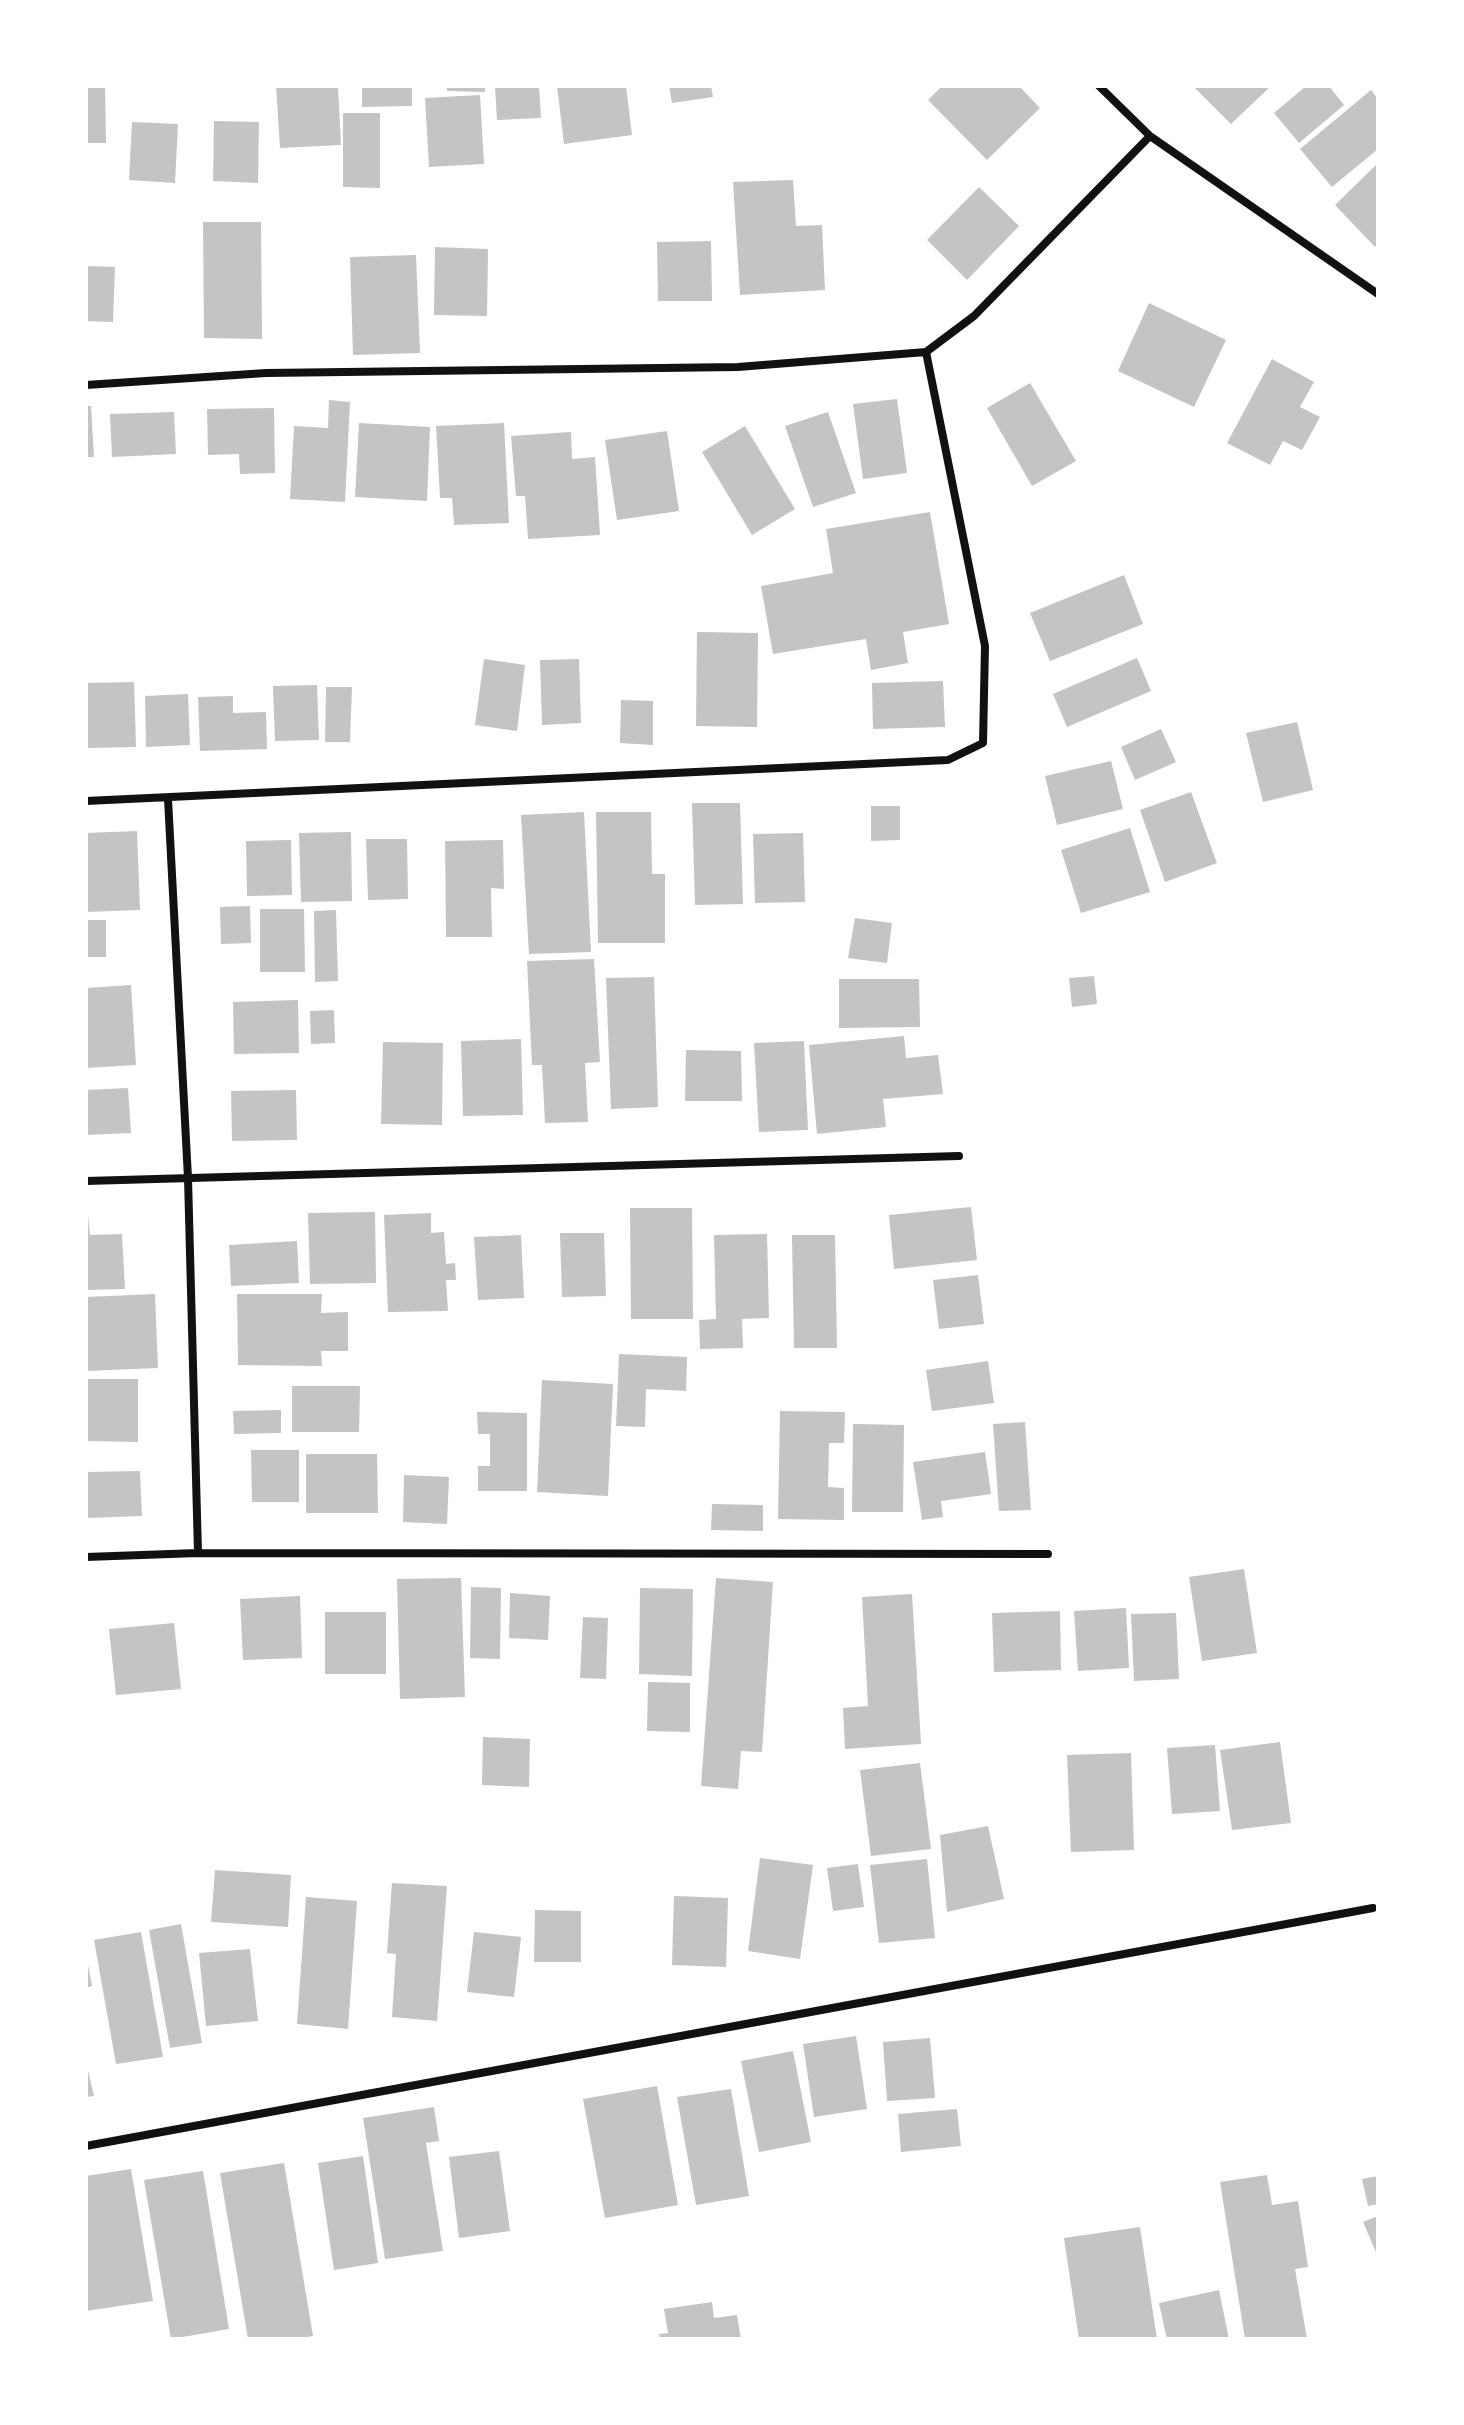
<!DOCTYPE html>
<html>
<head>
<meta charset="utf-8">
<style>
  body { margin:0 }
  #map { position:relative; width:1464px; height:2425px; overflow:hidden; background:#fff; font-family:"Work Sans",sans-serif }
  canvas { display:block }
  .frame { position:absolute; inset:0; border:88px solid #fff; pointer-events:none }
</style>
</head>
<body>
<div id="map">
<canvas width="1464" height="2425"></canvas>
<div class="frame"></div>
</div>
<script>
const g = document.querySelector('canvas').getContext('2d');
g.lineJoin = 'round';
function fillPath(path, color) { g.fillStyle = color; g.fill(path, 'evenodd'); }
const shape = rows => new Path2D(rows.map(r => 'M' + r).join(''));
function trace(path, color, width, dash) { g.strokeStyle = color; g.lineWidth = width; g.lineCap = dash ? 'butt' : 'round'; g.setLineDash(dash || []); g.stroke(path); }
fillPath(shape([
  [86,86,105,86,106,143,86,143],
  [276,86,338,86,341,145,280,148],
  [362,86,412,86,412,106,362,107],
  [447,86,485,86,485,92,447,91],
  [495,86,539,86,541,118,497,120],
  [557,86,626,86,632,135,564,144],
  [669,86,711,86,713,97,672,103],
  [942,86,1019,86,1040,108,987,160,928,100],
  [1197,86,1271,86,1231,124,1195,88],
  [1306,86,1329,86,1344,105,1299,143,1274,113],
  [1371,90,1378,99,1378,149,1332,187,1300,149],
  [480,95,484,164,429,167,425,98],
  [343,113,380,113,380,188,343,187],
  [214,121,259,122,258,183,213,181],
  [132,122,178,124,175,183,129,180],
  [1378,163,1378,244,1375,247,1335,205],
  [793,180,796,226,822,225,825,290,740,295,733,182],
  [979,187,1019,226,967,280,927,240],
  [203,222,261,222,262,339,204,338],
  [711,241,712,301,658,301,657,242],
  [435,247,488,249,487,316,434,315],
  [416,255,420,353,353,355,350,257],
  [86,266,115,267,113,322,86,321],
  [1149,303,1226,340,1194,407,1118,371],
  [1272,359,1314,382,1300,407,1320,417,1302,450,1283,441,1270,465,1227,443],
  [1030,383,1076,461,1032,486,987,408],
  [897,399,907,473,863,479,853,404],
  [329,400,350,402,345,502,290,499,294,426,328,428],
  [86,406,91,406,94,457,86,457],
  [274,408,275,473,240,474,239,454,208,455,207,409],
  [174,412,176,454,112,457,110,414],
  [828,412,856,493,813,507,785,426],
  [359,423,430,427,427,501,355,497],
  [504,423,509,523,454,525,452,498,440,498,436,426],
  [745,426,795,509,752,535,702,452],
  [667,431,679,511,617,520,605,440],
  [571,432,572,459,595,457,600,535,528,539,525,496,516,496,511,436],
  [930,512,949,624,903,632,908,663,871,670,866,639,773,654,761,586,833,573,826,529],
  [1124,575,1143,624,1050,661,1030,613],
  [697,632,758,633,757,727,696,726],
  [1137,658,1151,691,1067,727,1053,694],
  [484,659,525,665,517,731,475,725],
  [579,659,581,723,542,725,540,660],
  [943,681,945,727,873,729,872,683],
  [134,682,136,747,86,748,86,683],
  [317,685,319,740,275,741,273,686],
  [326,687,352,687,350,742,325,742],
  [188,694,190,745,146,747,145,696],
  [233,696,233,713,266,712,267,749,200,751,198,697],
  [621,700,653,701,653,745,620,743],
  [1297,722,1313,790,1263,802,1246,733],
  [1161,729,1176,762,1135,780,1121,747],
  [1111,761,1123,809,1057,825,1045,776],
  [1191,792,1217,863,1165,882,1140,810],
  [692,803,740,803,743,904,695,905],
  [871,806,900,806,900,840,871,841],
  [584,812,591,952,529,954,521,815],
  [596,812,651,812,652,874,665,874,665,943,598,943],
  [1130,828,1150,892,1081,913,1061,850],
  [137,831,140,910,86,912,86,833],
  [351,832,352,901,301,902,299,833],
  [803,833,805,902,755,903,753,834],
  [366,839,407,839,408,899,368,900],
  [291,840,292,895,247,896,246,841],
  [503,840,504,889,491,888,492,937,446,937,445,841],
  [250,906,251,943,221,944,220,907],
  [260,909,304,909,305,972,260,972],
  [336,910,338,981,315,982,314,911],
  [855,918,892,923,887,963,848,958],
  [86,920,106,920,106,957,86,957],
  [594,959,600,1062,585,1063,588,1122,545,1123,542,1065,532,1065,527,961],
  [1094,976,1097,1004,1072,1007,1069,978],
  [654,977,658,1107,611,1109,606,978],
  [839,979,919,979,920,1027,839,1028],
  [131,985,136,1065,86,1068,86,988],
  [298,1000,299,1053,234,1054,233,1002],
  [334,1010,335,1043,311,1044,310,1011],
  [904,1036,906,1058,938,1055,943,1094,883,1099,886,1127,817,1134,809,1045],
  [521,1039,523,1115,463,1116,461,1041],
  [804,1041,808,1130,759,1132,754,1043],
  [383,1042,443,1043,442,1125,381,1124],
  [686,1050,741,1051,742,1101,685,1101],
  [128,1088,131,1133,86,1135,86,1090],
  [296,1090,297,1140,232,1141,231,1091],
  [971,1207,977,1260,894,1269,889,1215],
  [630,1208,692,1208,693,1319,631,1319],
  [375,1212,376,1283,310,1284,308,1213],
  [431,1213,431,1233,444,1232,446,1264,455,1263,456,1280,446,1280,448,1311,388,1312,384,1215],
  [86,1215,88,1215,90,1235,122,1234,125,1289,86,1290],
  [560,1233,604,1233,606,1296,562,1297],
  [767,1234,769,1318,742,1319,743,1348,700,1349,699,1320,716,1319,714,1235],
  [521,1235,524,1298,478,1300,474,1237],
  [792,1235,835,1235,837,1348,794,1348],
  [297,1241,299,1283,231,1286,229,1245],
  [978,1275,984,1324,939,1329,933,1280],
  [155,1294,158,1368,86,1371,86,1297],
  [237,1294,322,1294,321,1313,348,1312,348,1351,321,1351,322,1366,238,1365],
  [619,1354,687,1357,686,1391,646,1389,645,1427,616,1426],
  [988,1361,994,1403,932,1411,926,1370],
  [86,1379,138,1379,138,1442,86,1441],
  [542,1380,613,1384,608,1496,537,1492],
  [292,1386,360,1386,359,1432,292,1432],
  [281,1410,281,1433,234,1434,233,1411],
  [780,1411,845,1412,844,1443,829,1443,828,1487,844,1488,844,1520,778,1519],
  [477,1412,527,1413,527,1491,478,1491,478,1466,490,1466,490,1434,478,1434],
  [1025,1422,1031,1510,999,1511,993,1424],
  [853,1424,904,1425,903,1512,852,1512],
  [251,1450,299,1450,299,1502,252,1502],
  [985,1452,991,1494,941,1501,943,1517,922,1520,913,1462],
  [306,1454,377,1454,378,1513,306,1513],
  [140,1471,142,1516,86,1518,86,1472],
  [404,1475,449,1477,447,1524,403,1522],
  [712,1504,763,1505,763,1531,711,1530],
  [1244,1569,1257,1653,1202,1661,1189,1577],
  [461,1578,465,1697,400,1699,397,1579],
  [716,1578,773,1582,762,1752,741,1751,738,1789,701,1786],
  [471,1587,501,1588,500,1659,470,1658],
  [640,1588,693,1589,692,1676,639,1674],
  [510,1593,550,1596,548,1640,509,1638],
  [912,1594,921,1744,845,1749,843,1708,868,1706,862,1597],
  [300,1596,302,1658,243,1660,240,1599],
  [1126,1608,1129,1668,1078,1671,1074,1611],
  [1060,1611,1061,1670,994,1672,992,1613],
  [325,1612,386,1612,386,1674,325,1674],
  [1176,1613,1179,1679,1134,1681,1131,1614],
  [583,1617,608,1618,606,1679,580,1678],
  [174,1623,181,1689,116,1695,109,1629],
  [648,1682,690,1683,690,1732,647,1731],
  [483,1737,530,1739,529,1787,482,1785],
  [1280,1742,1291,1823,1232,1830,1220,1750],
  [1215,1745,1220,1811,1172,1814,1167,1748],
  [1131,1753,1134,1850,1071,1852,1067,1755],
  [920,1763,931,1849,871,1856,860,1770],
  [988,1826,1004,1899,947,1912,940,1835],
  [760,1858,813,1865,800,1959,748,1951],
  [927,1859,935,1938,879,1943,870,1865],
  [858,1864,864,1907,833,1911,827,1868],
  [215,1870,291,1875,288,1927,211,1922],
  [392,1883,447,1886,437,2021,392,2017,396,1954,387,1953],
  [674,1896,728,1898,726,1967,672,1965],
  [306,1897,357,1901,348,2029,297,2024],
  [535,1910,581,1911,581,1962,534,1962],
  [181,1924,202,2043,170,2048,149,1930],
  [141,1932,163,2057,116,2064,94,1940],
  [474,1932,521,1937,514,1997,467,1992],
  [250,1949,258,2021,206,2026,199,1953],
  [87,1960,92,1986,86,1988,86,1961],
  [856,2036,867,2109,814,2117,803,2044],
  [930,2038,935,2098,887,2101,883,2042],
  [793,2051,811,2142,759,2152,741,2061],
  [86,2062,94,2096,86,2097],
  [657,2086,678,2205,605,2218,583,2099],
  [731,2089,749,2196,696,2205,677,2097],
  [434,2107,439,2141,426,2143,443,2251,385,2259,363,2118],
  [957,2109,961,2146,901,2152,898,2114],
  [499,2151,510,2231,459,2238,449,2157],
  [363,2156,378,2263,334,2270,318,2163],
  [284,2163,313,2336,296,2339,248,2339,220,2173],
  [131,2169,153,2301,86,2311,86,2176],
  [203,2171,229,2329,171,2339,144,2180],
  [1267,2175,1272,2205,1298,2201,1308,2267,1295,2269,1307,2339,1245,2339,1220,2182],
  [1378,2176,1378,2204,1368,2206,1362,2179],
  [1378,2216,1378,2257,1363,2222],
  [1140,2227,1157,2339,1079,2339,1064,2238],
  [1219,2290,1229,2339,1167,2339,1159,2303],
  [712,2302,714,2318,737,2315,741,2339,660,2339,659,2334,668,2333,664,2309]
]), '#c4c4c4');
trace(shape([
  [1099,86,1150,136,1378,294],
  [86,385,266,373,738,367,926,352,974,316,1150,136],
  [168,799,188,1178,198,1553],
  [86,801,948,760,983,743,985,646,926,352],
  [86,1181,959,1156],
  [86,1557,198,1553,1048,1554],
  [86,2146,1373,1908]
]), '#111', 8);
</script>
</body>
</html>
